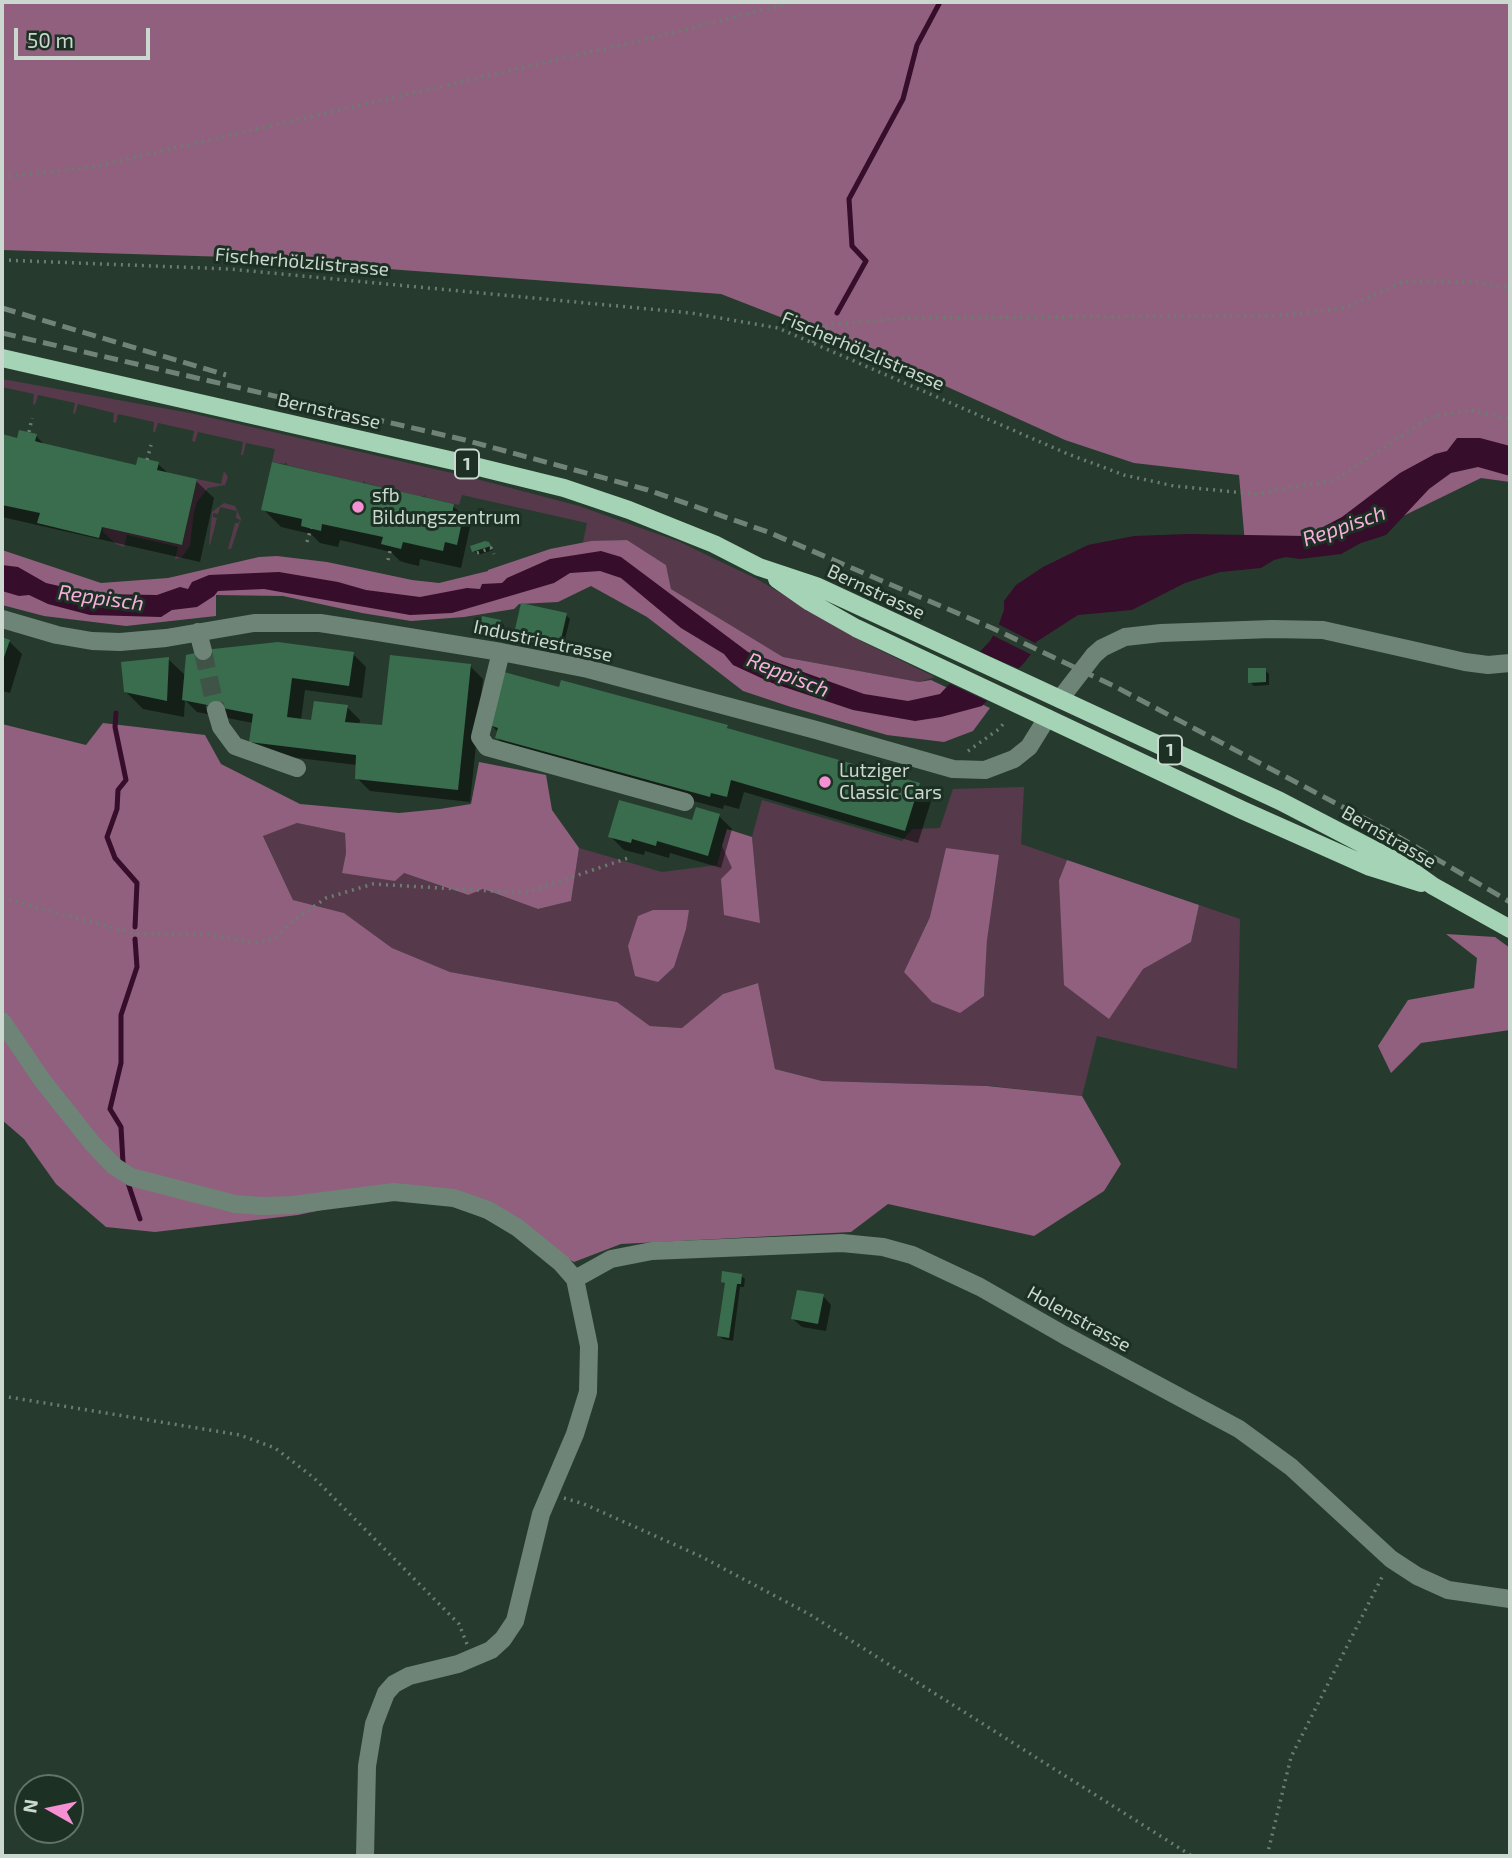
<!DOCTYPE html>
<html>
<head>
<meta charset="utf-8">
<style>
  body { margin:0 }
  #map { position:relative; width:1512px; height:1858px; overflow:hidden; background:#263b2e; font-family:"Exo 2",sans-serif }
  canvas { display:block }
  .frame { position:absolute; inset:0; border:4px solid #cbd8cf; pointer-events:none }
  .north { position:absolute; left:14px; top:1774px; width:70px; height:70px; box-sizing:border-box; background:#1c3124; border:2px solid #627468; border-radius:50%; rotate:279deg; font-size:19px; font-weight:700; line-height:28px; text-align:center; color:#cbd8cf }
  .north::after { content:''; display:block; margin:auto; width:24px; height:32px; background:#f591d2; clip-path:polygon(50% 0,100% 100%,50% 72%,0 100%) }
  .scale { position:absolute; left:14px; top:28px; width:136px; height:32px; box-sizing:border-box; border:4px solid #cbd8cf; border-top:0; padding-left:9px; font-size:21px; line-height:24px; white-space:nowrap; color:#cbd8cf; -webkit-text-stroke:5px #1c3124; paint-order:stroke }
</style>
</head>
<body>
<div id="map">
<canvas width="1512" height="1858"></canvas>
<div class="frame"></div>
<div class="north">N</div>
<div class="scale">50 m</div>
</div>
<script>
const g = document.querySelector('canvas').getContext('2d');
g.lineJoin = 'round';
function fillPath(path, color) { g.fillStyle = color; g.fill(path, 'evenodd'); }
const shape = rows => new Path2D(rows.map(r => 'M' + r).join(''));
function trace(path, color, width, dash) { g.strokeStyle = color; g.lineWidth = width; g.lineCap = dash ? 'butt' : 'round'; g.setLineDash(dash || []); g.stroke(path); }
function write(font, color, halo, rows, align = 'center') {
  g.font = font + ' "Exo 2",sans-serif'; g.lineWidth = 6; g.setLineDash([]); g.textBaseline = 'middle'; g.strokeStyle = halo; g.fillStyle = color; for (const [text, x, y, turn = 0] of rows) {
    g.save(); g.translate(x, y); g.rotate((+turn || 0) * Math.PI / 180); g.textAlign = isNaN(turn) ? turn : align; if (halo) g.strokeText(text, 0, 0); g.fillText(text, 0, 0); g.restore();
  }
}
fillPath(shape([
  [2,379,190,413,465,476,579,506,680,542,719,561,757,579,863,642,935,677,919,682,783,657,671,589,666,565,627,540,583,542,587,523,462,495,459,505,425,497,425,495,422,497,365,483,365,481,362,483,287,465,286,462,284,464,272,462,275,449,246,443,243,455,241,455,243,442,198,432,195,442,192,441,194,431,158,423,155,432,153,432,154,422,118,414,116,423,113,422,114,413,78,404,75,414,73,413,75,403,38,395,35,405,33,404,34,394,2,387],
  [224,471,228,477,225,485,208,488,197,502,194,512,190,546,182,557,175,559,178,547,127,535,124,547,116,544,103,532,103,527,182,545,197,479,221,484],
  [224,503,235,506,241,519,231,549,228,549,235,523,239,523,240,520,236,518,237,511,220,507,218,514,213,513,213,517,217,518,210,545,209,544,212,512],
  [1024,787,1021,844,1067,860,1059,880,1108,1019,1143,968,1191,942,1199,905,1240,919,1237,1069,1097,1036,1082,1096,991,1086,822,1081,775,1069,757,983,723,994,683,1028,650,1026,617,1002,450,972,392,948,344,913,293,900,263,835,297,823,345,833,346,853,342,873,404,873,467,895,482,889,538,909,571,901,579,848,662,872,717,865,722,846,760,922,752,837,762,800,902,841,912,829,940,828,953,789],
  [930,917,987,940,984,996,904,972]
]), '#563a4c');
fillPath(shape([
  [2,2,1510,2,1510,482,1481,478,1356,539,1246,555,1239,475,1134,463,1065,440,870,352,721,294,229,257,2,250],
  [627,540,666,565,671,589,783,657,919,682,931,680,990,708,973,731,944,742,887,735,791,707,743,691,647,617,591,586,558,602,519,604,514,609,464,617,411,621,362,613,283,596,216,595,216,616,126,626,44,616,2,605,2,550,101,583,168,578,259,557,277,556,327,562,412,580,439,583,488,571,488,570,550,549,591,541],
  [103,723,205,735,221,764,300,804,399,813,440,809,471,804,479,762,546,775,552,810,579,848,571,901,538,909,483,889,468,895,404,873,395,881,342,873,346,853,345,833,297,823,263,836,293,900,344,913,392,948,450,972,617,1002,650,1026,682,1028,723,994,758,983,775,1069,822,1081,987,1086,1082,1096,1121,1164,1104,1191,1034,1236,888,1204,851,1232,621,1244,574,1262,522,1234,433,1197,392,1195,298,1215,155,1232,106,1227,56,1184,24,1139,2,1120,2,724,86,745],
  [727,829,752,837,760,923,724,915,721,879,732,868,722,846],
  [946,848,999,855,987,940,984,996,960,1013,932,1002,904,972,930,917],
  [1067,860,1199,905,1191,942,1143,969,1109,1019,1064,985,1059,880],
  [653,910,689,910,686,929,674,967,658,982,635,976,628,946,638,916],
  [1446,934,1495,937,1510,948,1510,1030,1421,1043,1391,1073,1378,1046,1408,1000,1474,988,1477,958]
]), '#90607e');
fillPath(shape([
  [1457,438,1480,438,1510,446,1510,476,1478,467,1451,473,1429,489,1386,535,1361,543,1341,554,1300,559,1286,557,1274,560,1261,568,1220,572,1185,583,1132,610,1078,615,1036,642,1035,649,1024,663,982,706,941,717,915,721,853,710,772,683,733,665,724,654,681,628,621,578,600,571,570,573,554,583,452,613,410,615,264,589,218,591,214,596,197,607,172,610,161,617,90,615,48,604,29,595,19,596,2,591,2,565,18,567,46,583,94,594,157,595,180,587,188,589,192,582,209,575,279,572,338,582,366,590,420,597,467,588,480,589,482,584,502,583,507,578,550,559,601,551,621,557,748,652,864,694,908,701,940,694,990,641,998,627,1004,610,1004,601,1016,585,1043,567,1088,545,1134,536,1188,534,1306,536,1342,517,1400,473,1435,454,1447,451]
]), '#360d2a');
fillPath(shape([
  [996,623,1039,645,1038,651,1034,656,990,634],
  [977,651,1022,670,991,703,946,682]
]), '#263b2e');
fillPath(shape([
  [2,436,19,440,36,436,46,446,138,467,158,464,169,474,196,481,214,498,200,562,2,517],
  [453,506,471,523,461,568,420,559,419,566,410,564,400,561,391,552,340,540,338,547,320,543,311,534,281,527,263,509],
  [488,544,493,550,478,555,474,551],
  [566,615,570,619,562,651,519,641,515,637],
  [500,621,504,625,502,636,485,633,482,629],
  [2,639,9,641,22,654,10,693,2,691],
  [353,654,366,667,362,698,305,690,301,720,313,722,347,707,360,720,359,725,383,727,470,666,483,679,470,802,370,791,357,778,357,765,264,754,251,741,253,723,197,712,185,700,184,717,143,709,125,691,168,659,186,676],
  [1265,670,1269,674,1269,685,1254,686,1250,682],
  [491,725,727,727,731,731,919,785,932,798,918,843,744,792,739,809,724,805,723,809,510,751,497,738,498,732],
  [719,816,732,829,721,868,670,853,669,858,645,851,644,855,624,850,610,836],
  [741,1276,745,1279,744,1287,740,1287,733,1341,723,1339,719,1336,726,1285,723,1281],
  [823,1296,831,1305,826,1331,802,1327,793,1319]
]), '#0007');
trace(shape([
  [837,313,866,261,852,246,849,199,903,99,917,45,940,2],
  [116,713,115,727,126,780,118,790,117,809,107,837,115,858,137,883,135,927],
  [123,1163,121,1127,110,1109,121,1063,121,1015,137,967,135,939],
  [128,1183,140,1219]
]), '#360d2a', 5);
fillPath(shape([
  [19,430,37,434,35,441,38,442,136,465,138,457,159,462,157,470,197,479,182,545,102,527,99,538,37,523,40,513,2,505,2,434,17,438],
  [272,462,454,504,452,514,463,517,457,545,445,542,443,551,403,542,401,549,381,544,383,537,322,524,321,531,301,526,302,519,261,510],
  [485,541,489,542,491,546,472,552,470,546],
  [521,603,567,613,559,648,513,638],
  [482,616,501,620,499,633,480,630],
  [2,637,10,640,2,663],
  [278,642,354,652,349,686,292,678,287,717,311,720,314,701,348,705,345,722,382,725,390,655,471,664,458,790,355,779,356,755,249,742,253,714,182,700,186,655,213,649],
  [169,657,167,701,124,692,121,662],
  [1248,668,1266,668,1266,682,1248,683],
  [504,672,559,687,561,680,728,725,727,728,920,783,905,831,731,780,727,797,711,793,710,797,495,738,498,728,489,725],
  [619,800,692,820,696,807,720,814,708,856,657,841,656,846,632,839,631,843,608,837],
  [722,1271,742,1274,741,1284,737,1284,729,1338,717,1336,725,1283,721,1282],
  [797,1290,824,1294,818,1324,791,1319]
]), '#396d4e');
trace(shape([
  [203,651,216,710]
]), '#3f5346', 18, [18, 9]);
trace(shape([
  [2,177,93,167,647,39,794,2],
  [2,260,229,269,691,313,778,328,1068,454,1124,475,1174,486,1255,494,1335,480,1430,417,1471,410,1510,419],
  [813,343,816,334,829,325,906,318,1277,316,1345,308,1402,282,1476,282,1510,289],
  [29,432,32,418],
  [147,460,151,445],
  [307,542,311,528],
  [477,553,491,548,494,554],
  [388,560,391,547],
  [968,751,999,729,1005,722],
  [2,898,137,934,206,934,255,943,276,937,293,921,326,898,373,884,525,893,628,858],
  [2,1396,240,1435,275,1448,314,1478,459,1624,467,1644],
  [564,1498,584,1504,700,1556,809,1614,1192,1856],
  [1267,1856,1291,1757,1384,1573]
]), '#6b7d72', 3.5, [2, 5]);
trace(shape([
  [2,619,57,635,92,641,120,642,166,638,254,623,320,623,372,631,501,652,588,669,816,730,953,769,985,770,1014,759,1029,747,1047,718],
  [198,632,203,651],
  [501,652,480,737,487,747,685,802],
  [1060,699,1094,655,1102,648,1125,637,1161,633,1272,629,1323,630,1465,662,1488,665,1510,663],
  [216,710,221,727,235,746,297,768],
  [2,1021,42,1080,92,1143,114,1166,131,1177,235,1204,262,1206,292,1205,394,1192,454,1198,488,1210,518,1228,561,1263,575,1279,589,1346,588,1392,575,1434,541,1514,515,1621,503,1639,491,1650,458,1664,409,1676,394,1684,386,1693,374,1724,367,1766,365,1856],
  [575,1279,611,1259,652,1251,842,1243,883,1247,912,1255,980,1287,1064,1335,1239,1429,1291,1467,1391,1559,1417,1576,1448,1590,1510,1599]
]), '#6e8476', 18);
trace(shape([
  [2,358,454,461,564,488,629,510,714,544,759,567,816,586,1280,801,1405,866,1433,886,1510,929],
  [777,579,810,602,856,628,1242,810,1370,867,1421,883]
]), '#a5d3b5', 18);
trace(shape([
  [2,308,226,375],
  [2,333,465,440,648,490,768,532,992,628,1114,686,1392,833,1510,902]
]), '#718277', 5, [14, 7]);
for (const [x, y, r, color] of [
  [358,507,7,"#f591d2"],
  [825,782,7,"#f591d2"]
]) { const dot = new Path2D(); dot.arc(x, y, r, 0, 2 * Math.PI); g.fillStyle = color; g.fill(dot); trace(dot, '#1c3124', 2.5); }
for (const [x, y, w] of [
  [467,464,24],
  [1170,750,24]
]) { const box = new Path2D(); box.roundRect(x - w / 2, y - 14.5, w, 29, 5); g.fillStyle = '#1c3124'; g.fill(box); trace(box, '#cbd8cf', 2); }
write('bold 18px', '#cbd8cf', null, [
  ["1",467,464],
  ["1",1170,750]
]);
write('19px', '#cbd8cf', '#1c3124', [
  ["Fischerhölzlistrasse",302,262,5],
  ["Fischerhölzlistrasse",863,351,23],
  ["Bernstrasse",329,411,13],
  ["Bernstrasse",876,592,25],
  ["Industriestrasse",543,641,12],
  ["Bernstrasse",1389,837,30],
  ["Holenstrasse",1079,1319,29]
]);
write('19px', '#cbd8cf', '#1c3124', [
  ["sfb",372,496],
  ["Bildungszentrum",372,518],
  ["Lutziger",839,771],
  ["Classic Cars",839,793]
], 'left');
write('italic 21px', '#f9aedd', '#1c3124', [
  ["Reppisch",1344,526,-19],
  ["Reppisch",101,598,8],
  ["Reppisch",788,675,22]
]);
</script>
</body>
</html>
